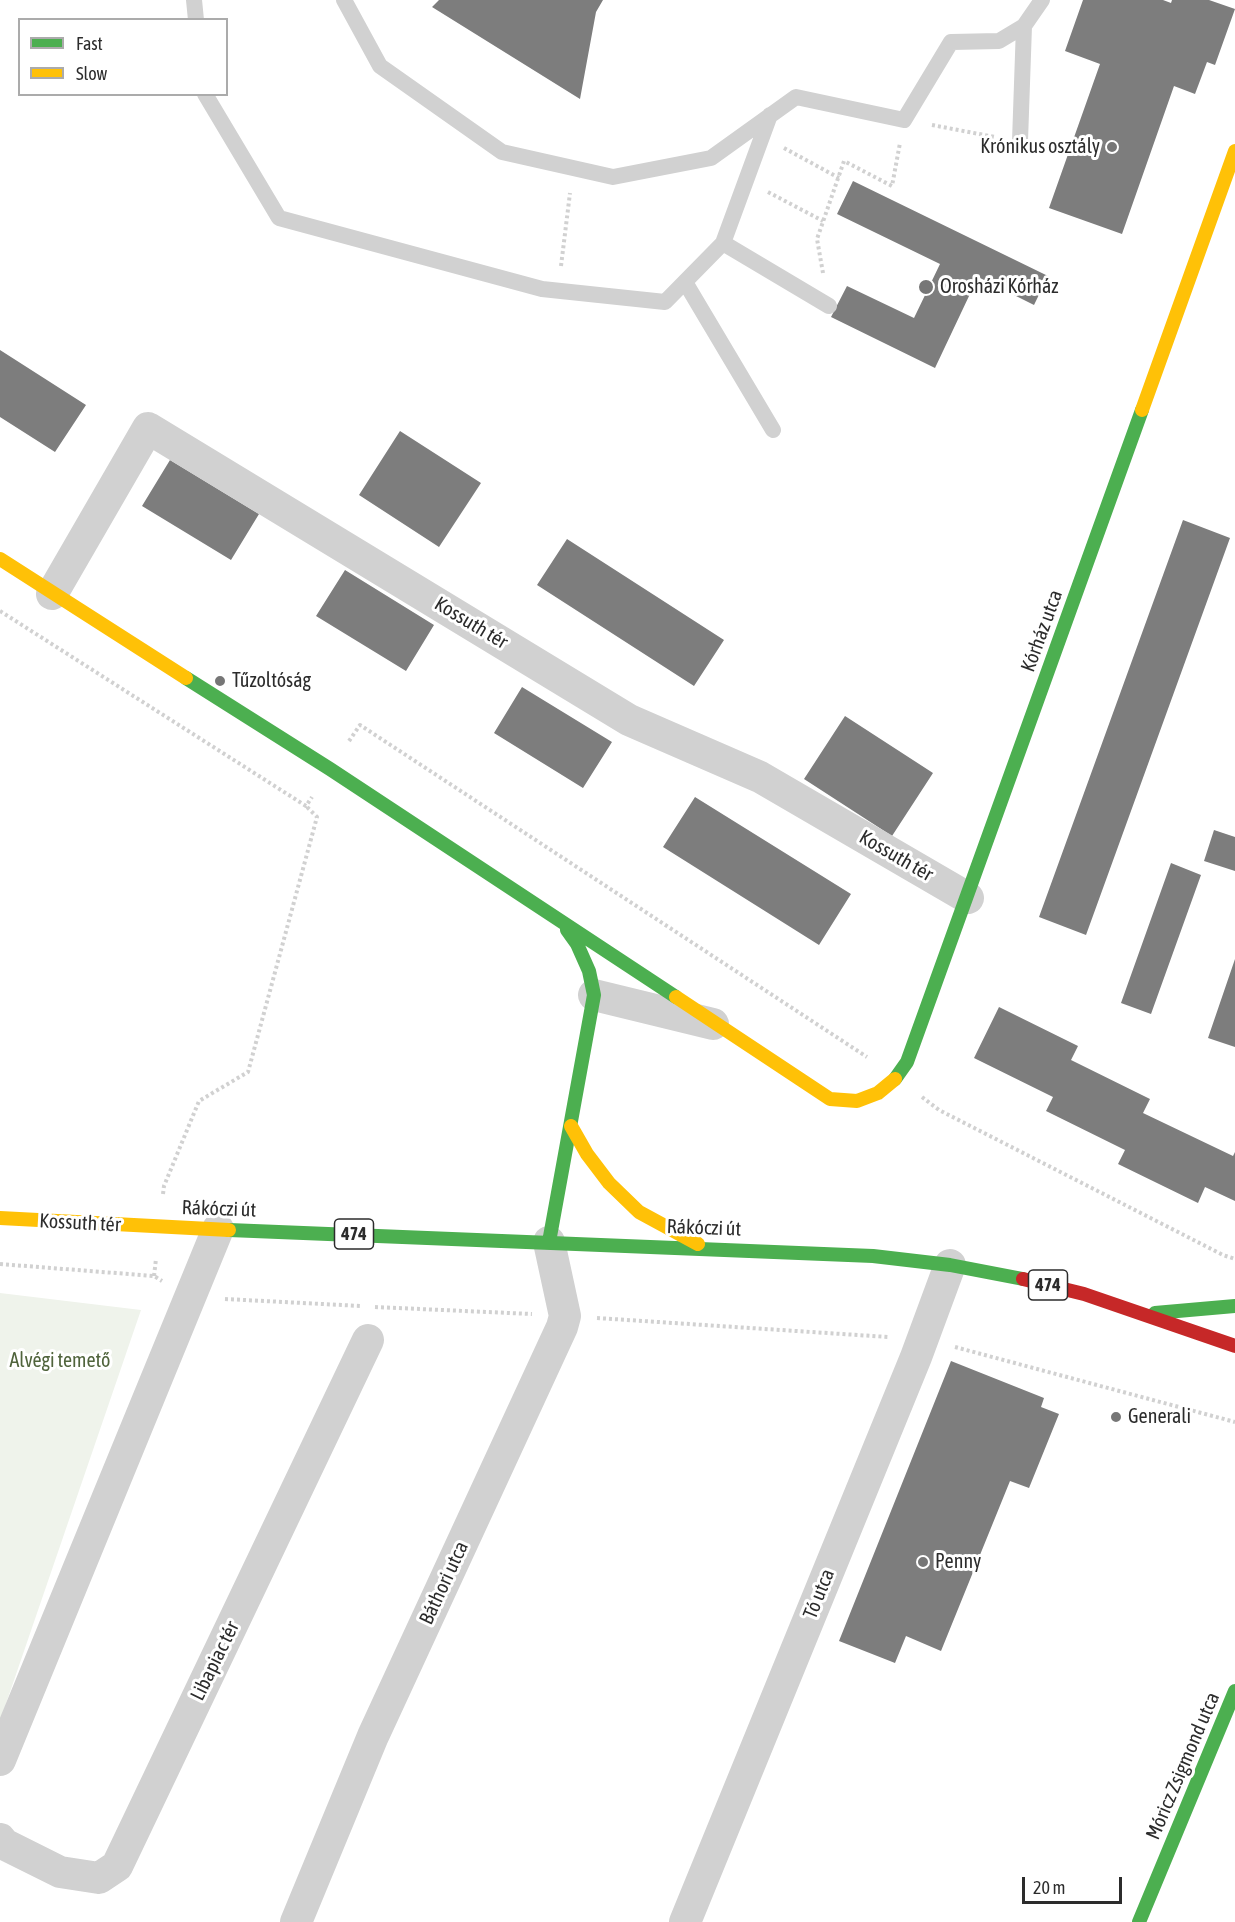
<!DOCTYPE html>
<html>
<head>
<meta charset="utf-8">
<style>
  body { margin:0 }
  #map { position:relative; width:1235px; height:1922px; overflow:hidden; background:#fff; font-family:"Asap Condensed",sans-serif }
  canvas { display:block }
  .legend { position:absolute; left:18px; top:18px; width:210px; height:78px; box-sizing:border-box; background:#fff; border:2px solid #ababab; margin:0; padding:8px 10px; list-style:none; font-size:18px; color:#2c2c2c }
  .legend li { display:flex; align-items:center; gap:12px; height:30px }
  .legend b { width:30px; border:2px solid #ababab }
  .scale { position:absolute; left:1022px; top:1877px; width:100px; height:27px; box-sizing:border-box; border:3px solid #2c2c2c; border-top:0; padding-left:8px; font-size:18px; line-height:21px; white-space:nowrap; color:#2c2c2c; -webkit-text-stroke:4px #fff; paint-order:stroke }
</style>
</head>
<body>
<div id="map">
<canvas width="1235" height="1922"></canvas>
<ul class="legend">
<li><b style="height:8px;background:#4caf50"></b>Fast</li>
<li><b style="height:8px;background:#ffc107"></b>Slow</li>
</ul>
<div class="scale">20 m</div>
</div>
<script>
const g = document.querySelector('canvas').getContext('2d');
g.lineJoin = 'round';
function fillPath(path, color) { g.fillStyle = color; g.fill(path, 'evenodd'); }
const shape = rows => new Path2D(rows.map(r => 'M' + r).join(''));
function trace(path, color, width, dash) { g.strokeStyle = color; g.lineWidth = width; g.lineCap = dash ? 'butt' : 'round'; g.setLineDash(dash || []); g.stroke(path); }
function write(font, color, halo, rows, align = 'center') {
  g.font = font + ' "Asap Condensed",sans-serif'; g.lineWidth = 6; g.setLineDash([]); g.textBaseline = 'middle'; g.strokeStyle = halo; g.fillStyle = color; for (const [text, x, y, turn = 0] of rows) {
    g.save(); g.translate(x, y); g.rotate((+turn || 0) * Math.PI / 180); g.textAlign = isNaN(turn) ? turn : align; if (halo) g.strokeText(text, 0, 0); g.fillText(text, 0, 0); g.restore();
  }
}
fillPath(shape([
  [0,1293,141,1310,0,1721]
]), '#eff3eb');
fillPath(shape([
  [439,0,603,0,596,12,580,99,432,7],
  [1083,0,1163,0,1171,3,1172,0,1209,0,1235,9,1215,65,1207,62,1195,94,1174,86,1122,234,1049,208,1100,64,1065,51],
  [853,181,1048,276,1034,305,978,277,935,368,831,317,847,286,914,318,940,264,837,214],
  [0,350,86,405,55,452,0,417],
  [400,431,481,483,439,547,359,495],
  [170,460,259,514,231,560,142,506],
  [1183,520,1230,538,1086,935,1039,917],
  [567,539,724,640,694,686,537,585],
  [345,570,434,625,406,671,316,616],
  [522,687,612,742,583,788,494,733],
  [845,716,933,773,892,836,804,779],
  [695,797,851,894,819,945,663,847],
  [1214,830,1235,837,1235,871,1204,861],
  [1171,863,1201,875,1151,1014,1121,1003],
  [1235,959,1235,1047,1208,1038],
  [999,1007,1078,1046,1071,1060,1150,1099,1143,1113,1233,1156,1235,1152,1235,1201,1205,1187,1198,1203,1118,1164,1125,1150,1046,1111,1053,1097,974,1058],
  [951,1361,1044,1398,1041,1407,1059,1414,1029,1488,1010,1481,941,1651,906,1636,895,1663,839,1641]
]), '#7d7d7d');
trace(shape([
  [932,125,995,137],
  [784,148,839,178],
  [768,192,823,221],
  [561,266,570,193],
  [823,273,817,239,844,161,892,186,900,143],
  [0,611,306,806,312,797],
  [349,741,360,725,867,1057],
  [922,1097,939,1110,1223,1255,1235,1259],
  [163,1194,164,1186,199,1101,248,1072,317,817,306,806],
  [0,1264,154,1276,162,1281],
  [154,1276,156,1259],
  [225,1299,361,1306],
  [375,1307,532,1314],
  [597,1318,888,1337],
  [955,1347,1235,1422]
]), '#d1d1d1', 4, [3, 3]);
trace(shape([
  [194,0,196,20],
  [344,0,380,66,502,152,613,177,711,158,796,97,904,120,951,42,999,41,1024,26,1042,0],
  [205,94,279,218,542,289,665,302,723,243,770,115],
  [1020,141,1024,26],
  [723,243,829,306],
  [685,282,773,430]
]), '#d1d1d1', 16);
trace(shape([
  [52,594,148,428,629,720,760,777,968,898],
  [594,995,713,1024],
  [0,1760,218,1229],
  [0,1839,4,1844,60,1872,99,1878,117,1866,368,1340],
  [296,1922,373,1736,562,1327,565,1316,549,1242],
  [685,1922,916,1357,950,1265]
]), '#d1d1d1', 32);
trace(shape([
  [186,678,330,769,676,997],
  [895,1079,907,1062,1142,410],
  [229,1230,873,1256,950,1265,1023,1279],
  [549,1242,594,995,589,971,577,944,567,930],
  [1155,1313,1235,1306],
  [1139,1922,1235,1691]
]), '#4caf50', 14);
trace(shape([
  [1142,410,1235,151],
  [0,559,186,678],
  [676,997,830,1099,857,1101,878,1093,895,1079],
  [571,1126,587,1154,609,1183,639,1212,698,1244],
  [0,1218,229,1230]
]), '#ffc107', 14);
trace(shape([
  [1023,1279,1084,1294,1235,1346]
]), '#c62828', 14);
for (const [x, y, r, color] of [
  [1112,147,6,"#767676"],
  [926,287,8,"#767676"],
  [220,681,6,"#767676"],
  [1116,1417,6,"#767676"],
  [923,1562,6,"#767676"]
]) { const dot = new Path2D(); dot.arc(x, y, r, 0, 2 * Math.PI); g.fillStyle = color; g.fill(dot); trace(dot, '#fff', 2); }
for (const [x, y, w] of [
  [354,1234,39],
  [1048,1285,39]
]) { const box = new Path2D(); box.roundRect(x - w / 2, y - 15, w, 30, 4.5); g.fillStyle = '#fff'; g.fill(box); trace(box, '#2c2c2c', 1.5); }
write('bold 18px', '#2c2c2c', null, [
  ["474",354,1234],
  ["474",1048,1285]
]);
write('20px', '#2c2c2c', '#fff', [
  ["Krónikus osztály",1100,147,"right"],
  ["Orosházi Kórház",940,287],
  ["Tűzoltóság",232,681],
  ["Generali",1128,1417],
  ["Penny",935,1562]
], 'left');
write('20px', '#2c2c2c', '#fff', [
  ["Kossuth tér",471,623,31],
  ["Kórház utca",1042,631,-70],
  ["Kossuth tér",896,856,30],
  ["Rákóczi út",219,1209,2],
  ["Kossuth tér",80,1223,3],
  ["Rákóczi út",704,1228,2],
  ["Báthori utca",444,1583,-65],
  ["Tó utca",819,1594,-68],
  ["Libapiac tér",215,1661,-64],
  ["Móricz Zsigmond utca",1183,1766,-67]
]);
write('20px', '#50643c', '#fff', [
  ["Alvégi temető",60,1361]
]);
</script>
</body>
</html>
